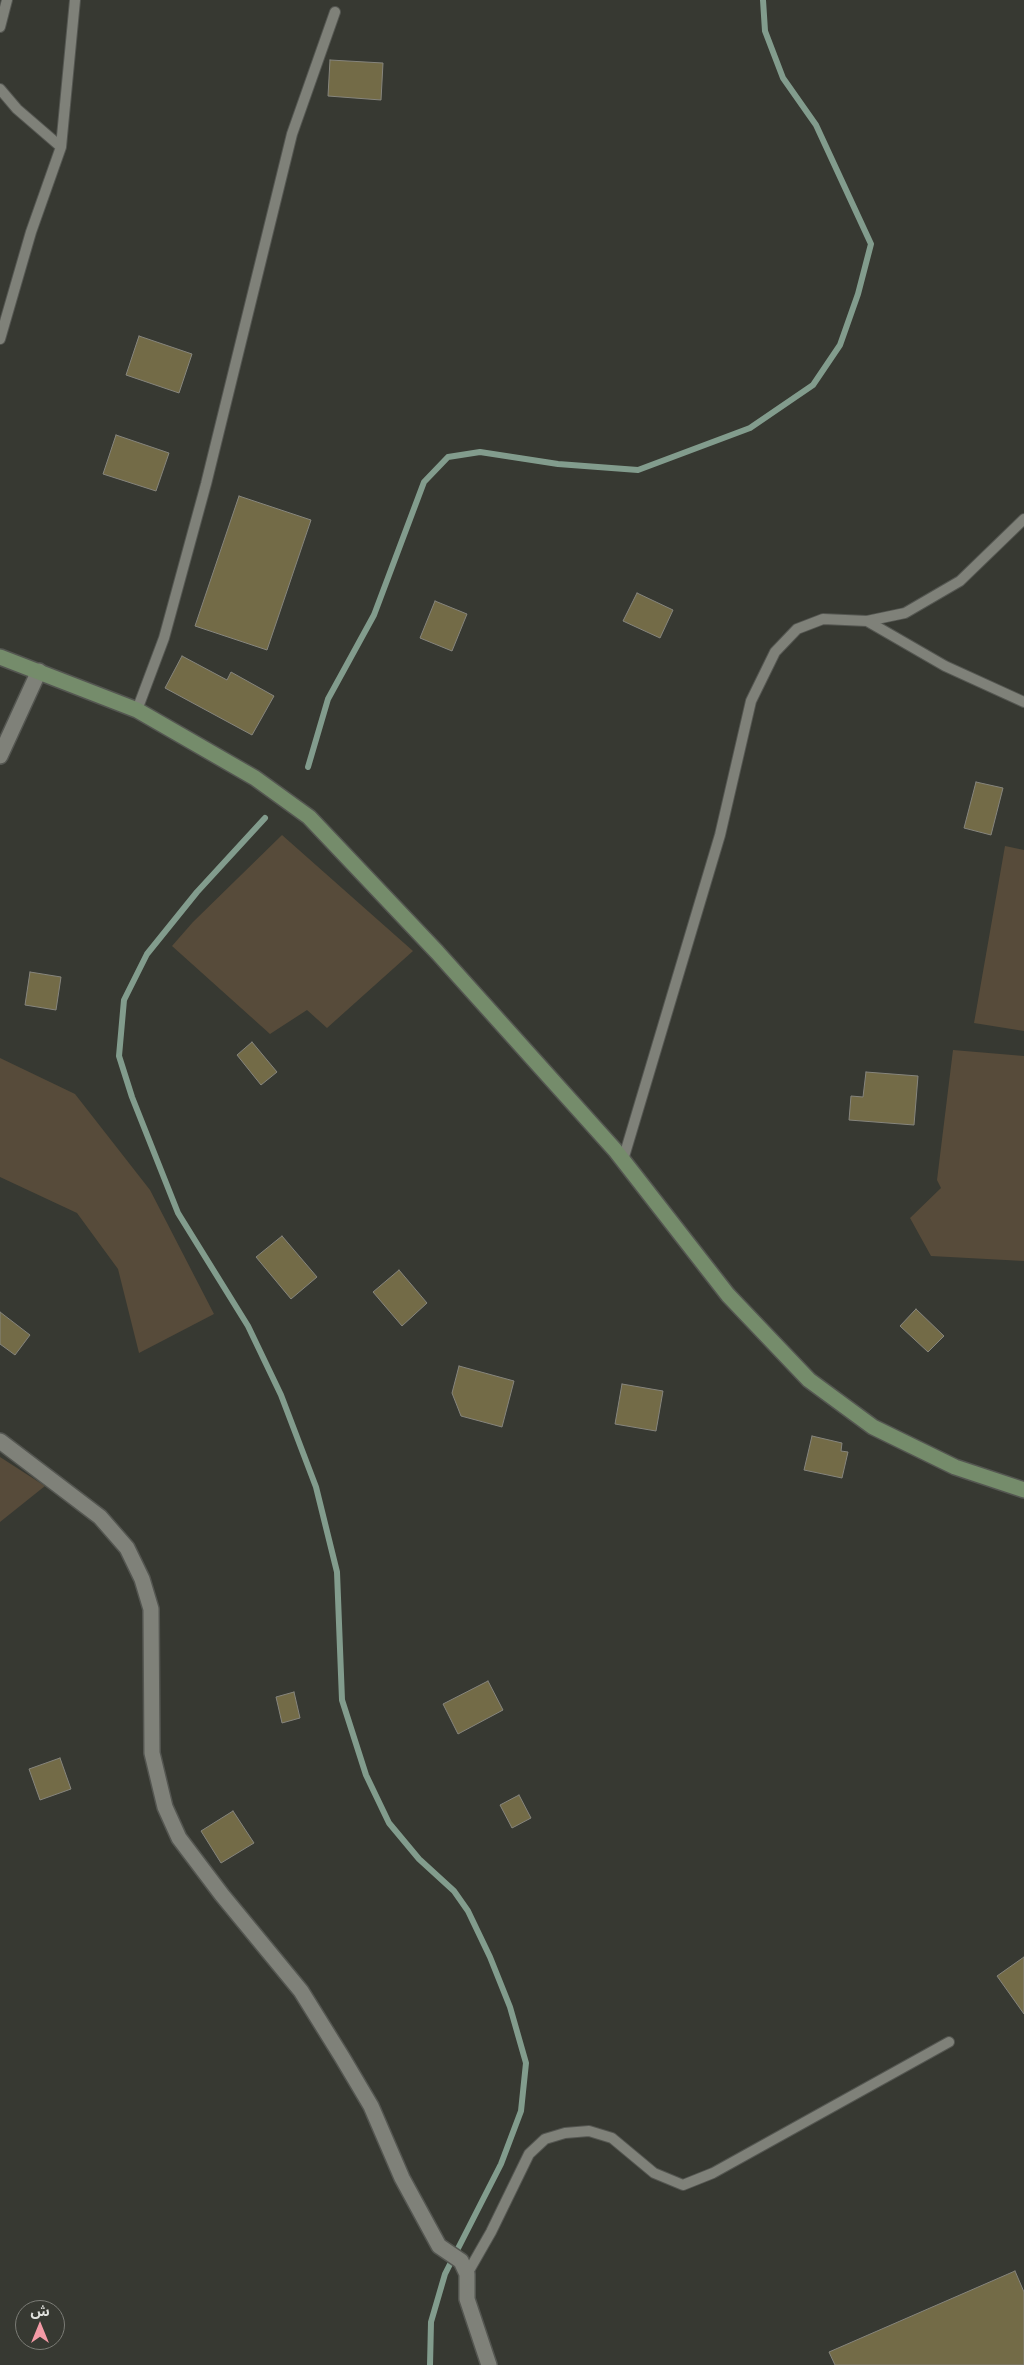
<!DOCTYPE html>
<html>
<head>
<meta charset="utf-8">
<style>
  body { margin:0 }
  #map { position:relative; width:1024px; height:2365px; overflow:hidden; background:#373932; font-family:"IBM Plex Serif","Noto Sans Arabic",serif }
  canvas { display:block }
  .north { position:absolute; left:15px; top:2300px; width:50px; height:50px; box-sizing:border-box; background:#373932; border:1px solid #7b7c76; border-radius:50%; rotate:0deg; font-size:14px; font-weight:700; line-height:20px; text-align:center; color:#e0e1dd }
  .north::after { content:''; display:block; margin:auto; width:18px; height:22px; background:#f49aa6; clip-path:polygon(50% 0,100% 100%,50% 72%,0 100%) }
</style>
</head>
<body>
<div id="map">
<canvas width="1024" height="2365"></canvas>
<div class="north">ش</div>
</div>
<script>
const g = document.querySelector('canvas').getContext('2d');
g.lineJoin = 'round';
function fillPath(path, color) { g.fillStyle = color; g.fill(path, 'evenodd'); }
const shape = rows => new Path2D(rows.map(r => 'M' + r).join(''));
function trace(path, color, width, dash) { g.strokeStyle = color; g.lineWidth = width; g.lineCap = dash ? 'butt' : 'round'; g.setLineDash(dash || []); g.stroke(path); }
fillPath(shape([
  [282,835,413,951,327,1028,307,1010,270,1034,172,946,193,922],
  [1005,846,1024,850,1024,1031,974,1023],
  [953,1050,1024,1056,1024,1261,931,1256,910,1218,941,1188,937,1180],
  [0,1058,75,1094,150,1190,214,1314,139,1353,118,1269,77,1213,0,1177],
  [0,1457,45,1486,0,1522]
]), '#574b3a');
trace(shape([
  [308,767,328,699,374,615,424,482,448,457,480,452,558,464,638,470,750,428,813,385,840,345,858,294,871,244,816,125,783,78,765,31,763,0],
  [265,818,197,892,147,954,124,1000,119,1056,132,1097,178,1213,248,1326,281,1395,316,1487,337,1572,342,1700,366,1775,389,1823,419,1859,454,1891,468,1911,490,1957,510,2007,526,2063,521,2111,501,2164,445,2274,431,2322,430,2365]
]), '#829c8d', 6);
const building = shape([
  [330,60,383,63,381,100,328,96,330,60],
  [139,336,192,354,179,393,126,375,139,336],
  [116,435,169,453,156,491,103,474,116,435],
  [239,496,311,520,267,650,195,626,239,496],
  [637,593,673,610,660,638,623,621,637,593],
  [435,601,467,614,452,651,420,638,435,601],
  [182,656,227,680,231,672,274,696,252,735,165,688,182,656],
  [976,782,1003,788,991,835,964,828,976,782],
  [30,972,61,977,56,1010,25,1005,30,972],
  [252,1042,277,1072,261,1085,237,1055,252,1042],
  [866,1072,918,1076,914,1125,849,1120,851,1096,863,1097,866,1072],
  [282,1236,317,1277,291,1299,256,1257,282,1236],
  [399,1270,427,1303,402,1326,373,1292,399,1270],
  [916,1309,944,1336,928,1352,900,1326,916,1309],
  [0,1312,30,1335,15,1355,0,1344,0,1312],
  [459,1366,514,1381,502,1427,461,1416,452,1393,459,1366],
  [622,1384,663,1391,656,1431,615,1424,622,1384],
  [812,1436,842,1443,841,1451,848,1452,842,1478,804,1470,812,1436],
  [488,1681,503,1710,458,1734,443,1704,488,1681],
  [294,1692,300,1718,282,1723,276,1697,294,1692],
  [60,1758,71,1789,40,1800,29,1769,60,1758],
  [519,1795,531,1818,512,1828,500,1805,519,1795],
  [233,1811,254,1843,221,1863,201,1831,233,1811],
  [1024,1957,1024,2014,997,1976,1024,1957],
  [1015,2271,1024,2292,1024,2365,835,2365,829,2352,1015,2271]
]);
fillPath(building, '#736b47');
trace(building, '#86857d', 1);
const lane = shape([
  [0,27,7,0],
  [0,89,17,109,61,147],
  [0,339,31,232,61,147,75,0],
  [867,621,945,666,1024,702],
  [137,710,164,638,206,484,292,134,335,12],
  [623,1160,720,835,751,701,775,652,797,629,823,619,867,621,905,613,960,581,1024,519],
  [467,2274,491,2232,529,2154,545,2139,565,2133,589,2131,612,2138,654,2173,683,2185,713,2173,949,2042]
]);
const street = shape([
  [0,756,39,671],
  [0,1441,100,1517,127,1548,142,1579,151,1609,152,1753,165,1807,179,1838,222,1895,301,1991,342,2057,371,2106,402,2178,439,2246,461,2261,467,2274,467,2299,489,2365]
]);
const secondary = shape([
  [0,657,137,710,255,778,309,817,437,952,615,1150,728,1295,809,1380,873,1427,955,1467,1024,1490]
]);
trace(lane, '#545651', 12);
trace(street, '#545651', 18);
trace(secondary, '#545651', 18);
trace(lane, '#7f8179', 10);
trace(street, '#7f8179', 15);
trace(secondary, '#758c6b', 15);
</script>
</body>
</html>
